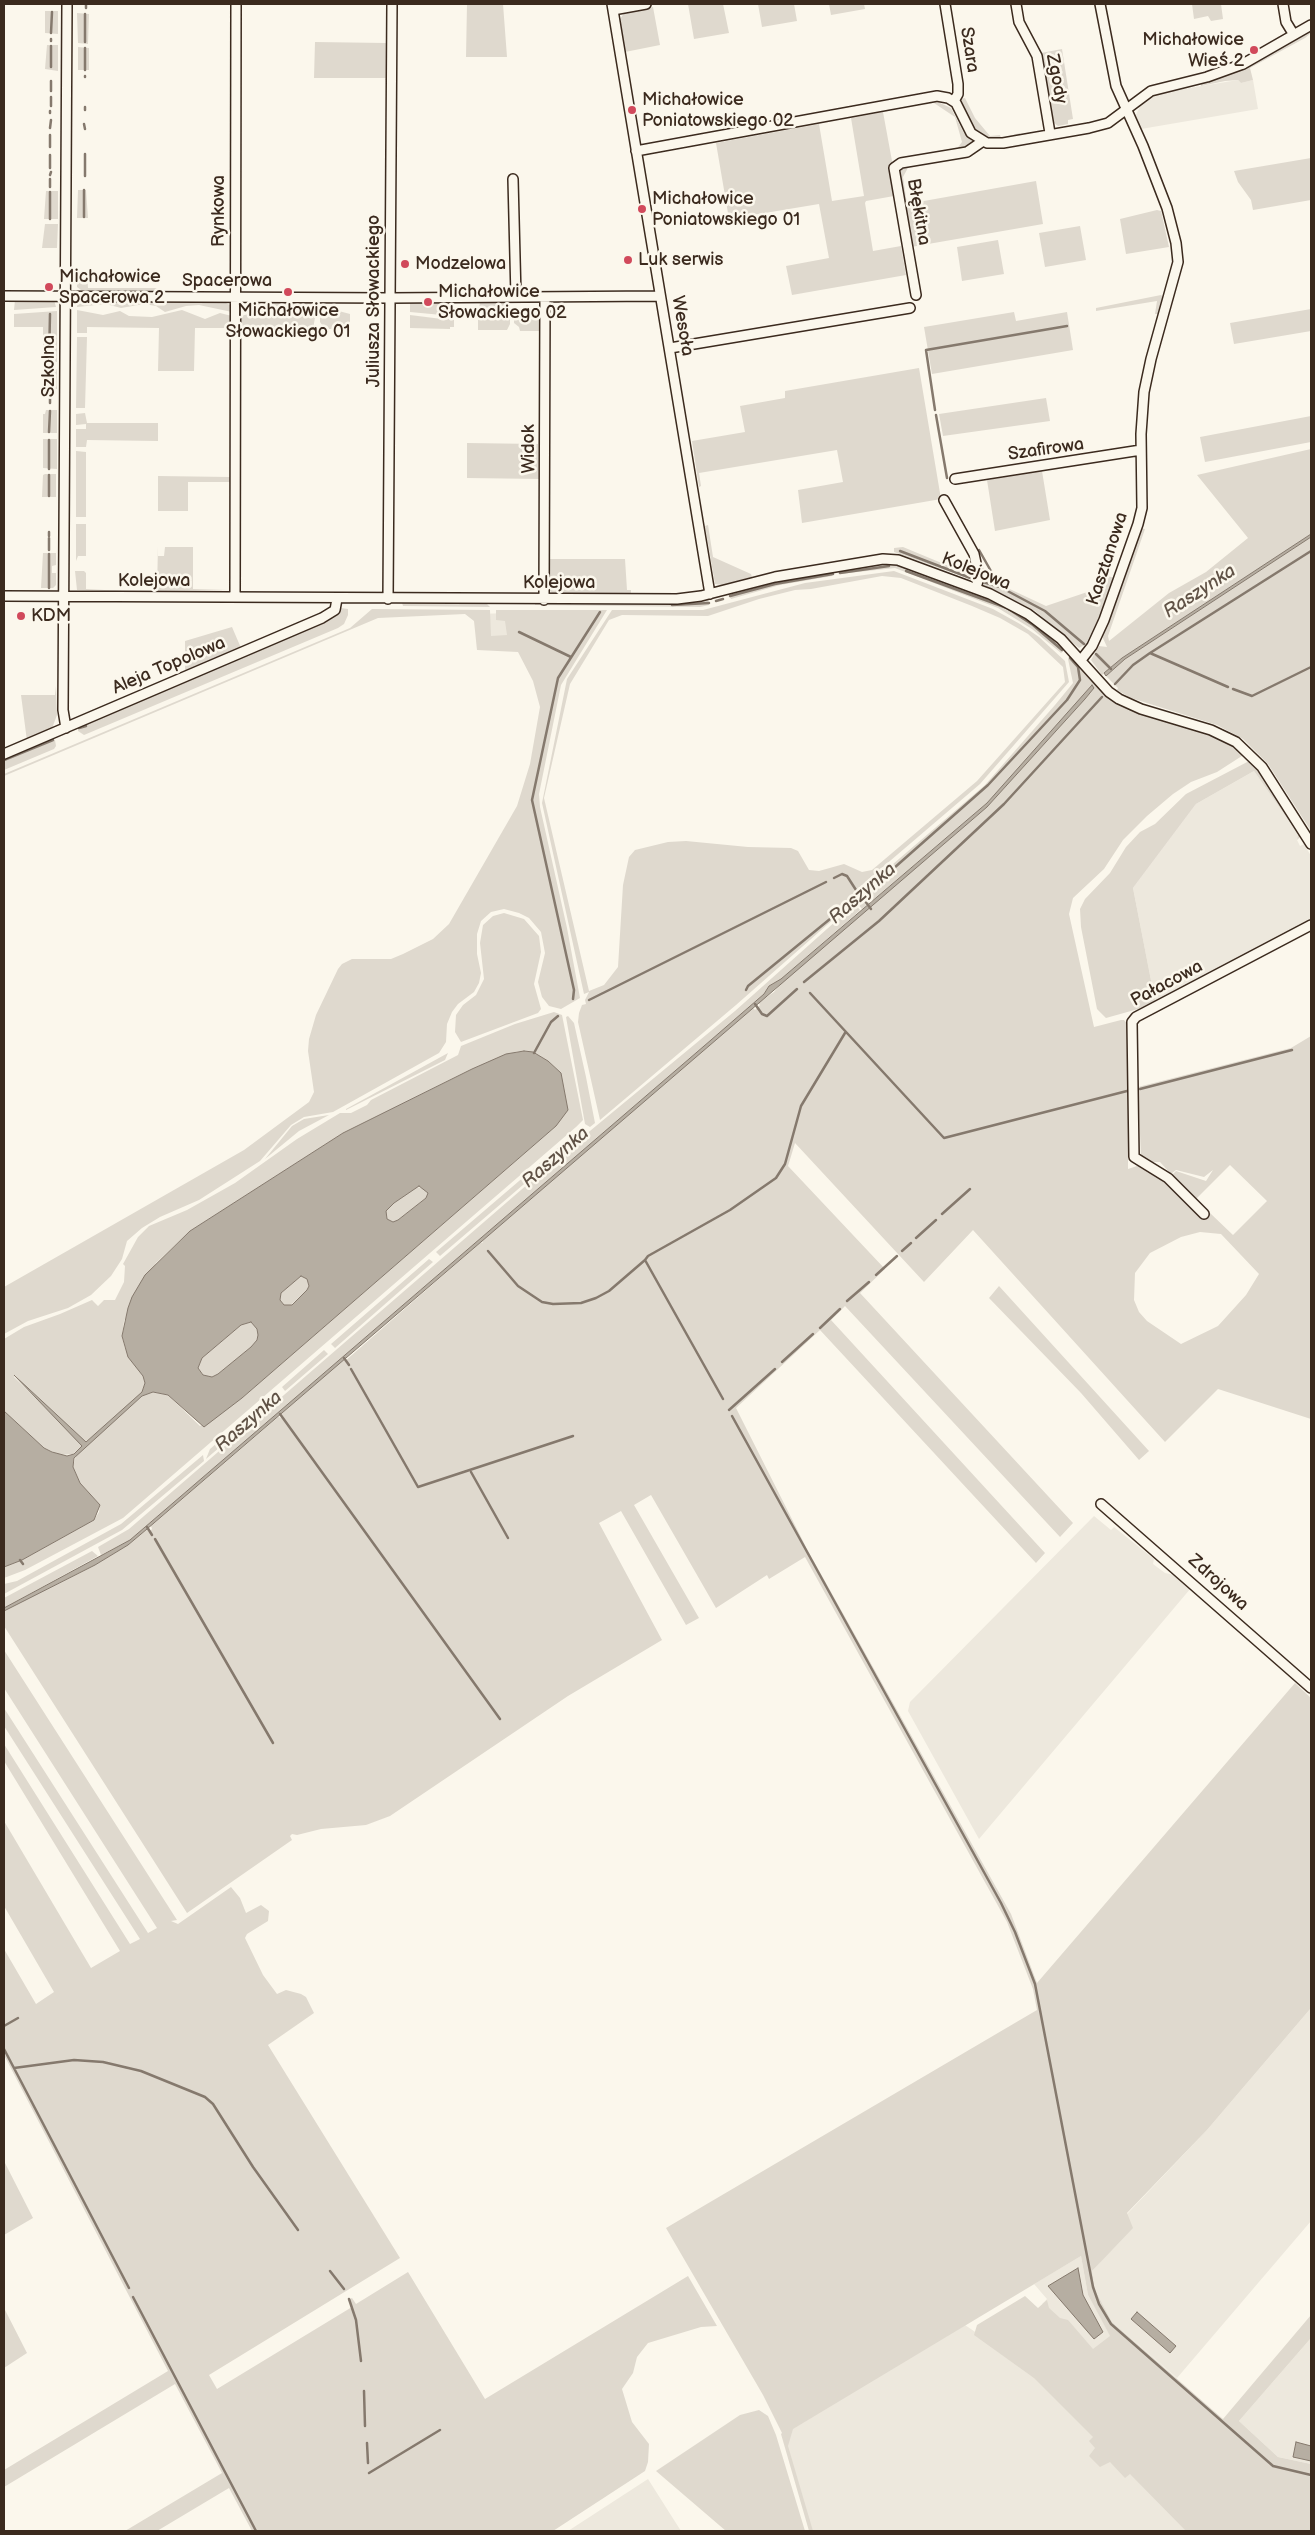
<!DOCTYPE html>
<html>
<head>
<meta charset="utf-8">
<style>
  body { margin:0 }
  #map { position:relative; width:1315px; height:2535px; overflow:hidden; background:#fbf7ec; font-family:"Balsamiq Sans",sans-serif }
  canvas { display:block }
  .frame { position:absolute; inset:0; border:5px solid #3b2a1e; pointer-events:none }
</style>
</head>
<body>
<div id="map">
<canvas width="1315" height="2535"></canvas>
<div class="frame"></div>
</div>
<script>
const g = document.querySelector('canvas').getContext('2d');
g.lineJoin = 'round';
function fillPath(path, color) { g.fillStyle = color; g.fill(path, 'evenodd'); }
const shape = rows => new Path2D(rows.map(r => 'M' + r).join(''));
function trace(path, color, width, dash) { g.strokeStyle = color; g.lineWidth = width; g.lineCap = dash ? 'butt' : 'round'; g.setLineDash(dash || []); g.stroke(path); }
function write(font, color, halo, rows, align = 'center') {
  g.font = font + ' "Balsamiq Sans",sans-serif'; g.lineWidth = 5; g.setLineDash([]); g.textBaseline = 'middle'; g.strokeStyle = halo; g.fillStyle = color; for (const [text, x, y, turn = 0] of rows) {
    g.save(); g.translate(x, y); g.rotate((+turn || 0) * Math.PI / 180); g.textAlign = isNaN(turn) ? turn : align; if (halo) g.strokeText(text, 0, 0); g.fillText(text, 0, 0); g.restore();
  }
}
fillPath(shape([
  [1238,80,1241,83,1253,80,1258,109,1141,129,1136,115,1140,106,1159,93],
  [512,613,516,648,477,649,476,614],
  [1254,771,1298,834,1297,840,1300,846,1304,844,1311,856,1311,920,1155,1001,1133,888,1196,804],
  [1094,1516,1111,1530,1114,1527,1154,1559,1153,1564,1165,1573,1175,1575,1191,1588,979,1839,908,1711,910,1702],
  [1311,2008,1311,2221,1177,2378,1112,2322,1095,2290,1092,2271,1100,2262,1127,2214,1207,2130],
  [1081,2256,1088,2295,1112,2339,1092,2353,1042,2304,1047,2299,1034,2284],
  [965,2325,1035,2373,1192,2531,812,2531,783,2433],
  [1311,2338,1311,2464,1278,2457,1239,2421],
  [648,2479,681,2531,568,2531]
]), '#ede8dd');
fillPath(shape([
  [467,4,503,4,507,57,466,57],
  [688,4,723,4,729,33,694,39],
  [758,4,794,4,797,21,762,27],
  [829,4,864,4,865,9,831,15],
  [1192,4,1221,4,1223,19,1211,21,1208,16,1194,19],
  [653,7,660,45,625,52,620,19,625,12],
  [45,11,58,11,58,34,45,33],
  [77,13,89,14,88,44,78,43],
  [387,19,387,80,385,80,386,78,314,78,315,42,386,43],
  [1311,29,1311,33,1305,38,1250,68,1253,80,1241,83,1238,80,1225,81,1201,86,1201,83,1215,79,1261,59],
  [47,45,58,45,58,71,45,69],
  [78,47,89,48,89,70,78,70],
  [1062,49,1073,119,1068,120,1068,124,1058,126,1053,122,1041,53],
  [965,98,975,118,990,136,1000,135,1001,138,1020,133,1020,136,996,139,987,139,974,130,962,102,961,99],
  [938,102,951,108,964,133,976,145,956,150,962,142,955,117,934,103,923,105,935,102],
  [883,112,892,161,894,196,866,201,865,203,873,251,901,246,906,275,792,295,786,266,829,258,819,204,729,219,716,143,819,124,832,201,864,196,851,118],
  [1311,158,1311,200,1253,210,1251,200,1238,182,1234,171],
  [910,164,903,177,907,204,1036,181,1043,224,911,247,898,176,900,169],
  [78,190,86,190,88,218,77,218],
  [46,191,58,191,58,219,44,219],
  [1157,210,1161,211,1169,247,1126,254,1120,219],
  [45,224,58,224,57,248,42,248],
  [1080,226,1086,260,1045,267,1039,233],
  [998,240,1004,274,962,281,957,247],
  [87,273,88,288,162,288,162,291,81,290,77,287,77,274],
  [1161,295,1164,298,1159,314,1155,314,1157,301,1096,311,1096,308],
  [15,300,54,300,56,307,14,310],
  [81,300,222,301,230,305,232,312,199,305,186,306,165,312,156,306,144,304,121,308,106,304,77,307,77,301],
  [251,301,316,302,316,308,306,312,291,305,275,309,262,308,241,312,241,308],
  [410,301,452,301,454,313,442,315,410,312],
  [480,301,508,301,510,315,479,311],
  [1311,309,1311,331,1234,344,1230,323],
  [77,310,103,315,120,311,129,316,152,317,182,310,205,319,220,313,232,316,232,328,195,328,194,371,158,371,159,328,87,327,87,333,77,333],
  [320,310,335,310,350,314,350,329,325,329,320,322],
  [57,311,57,362,43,362,43,327,14,327,14,314],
  [316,312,313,329,240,328,240,316,249,314,257,318,274,313,296,316],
  [1014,312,1016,321,1067,312,1073,350,932,374,924,327],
  [542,314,542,374,539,374,540,331,520,331,519,327,514,323,514,318],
  [410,315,442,319,454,317,454,327,450,327,450,329,410,328],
  [478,315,510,318,510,324,507,330,478,330],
  [77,337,87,337,85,408,76,408],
  [919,368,941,499,802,523,798,490,843,482,837,450,699,473,701,486,699,487,692,441,745,432,740,406,785,398,785,391],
  [57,369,57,389,43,390,43,371],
  [1046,398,1050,421,943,436,939,414],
  [46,410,57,410,57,433,43,433,43,414,45,414],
  [85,413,87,423,158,423,158,441,87,440,86,447,76,447,76,429,86,429,86,424,76,425,76,414],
  [1311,416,1311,442,1205,462,1200,437],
  [539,419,542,419,542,479,467,478,467,443,538,444],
  [43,439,57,439,57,469,43,468],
  [1311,449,1311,534,1122,658,1102,675,1091,660,1099,646,1107,647,1102,636,1140,528,1145,529,1108,636,1109,641,1169,593,1206,572,1248,538,1197,475],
  [76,451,86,452,86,517,76,517],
  [1042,471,1050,520,995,531,987,480],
  [45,474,56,474,56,497,42,497,43,475],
  [158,476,230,477,230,482,188,482,188,511,158,511],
  [76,524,86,524,86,556,78,556,76,561],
  [708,525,713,557,751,574,752,577,722,585,715,584,705,526],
  [1311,537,1311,831,1268,764,1243,739,1217,725,1131,698,1117,690,1118,688,1106,676,1125,659],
  [158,546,158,556,164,556,165,547,193,547,193,589,228,590,154,591,157,589],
  [903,547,956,569,971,556,975,578,973,580,894,552,894,548],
  [43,553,56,553,56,565,52,566,52,573,56,573,56,585,53,588,41,588],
  [548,559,625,559,627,590,631,590,631,593,552,593,548,589],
  [883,564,896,565,948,581,1001,603,1040,626,1066,649,1061,653,1032,629,998,608,895,568,839,574,838,570],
  [833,570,832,576,780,585,731,599,728,593,769,582],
  [75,571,84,571,86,573,86,589,123,591,77,590],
  [894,571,993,609,1020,624,1039,637,1065,661,1069,682,980,784,863,884,844,910,736,1005,600,1120,578,1022,579,1013,582,1005,586,1004,585,1000,589,992,584,994,542,803,567,679,612,610,703,610,805,583],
  [882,576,901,578,972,606,1000,618,1028,634,1063,667,1065,682,977,781,872,870,862,872,844,864,819,871,809,870,798,851,791,848,748,847,686,841,668,842,635,850,629,857,623,885,618,967,604,985,589,991,544,798,570,684,609,620,622,615,708,616,759,599,795,590,811,589],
  [1108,576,1114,578,1100,615,1086,644,1079,648,1035,611,982,584,984,577,1046,606,1105,586],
  [708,598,709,605,700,607,535,605,535,603,672,602],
  [402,603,486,603,490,607,403,606],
  [341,608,348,609,348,615,344,624,338,628,84,735,78,731,78,726,331,618],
  [372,609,490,610,491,636,507,635,505,621,496,620,496,610,607,610,561,685,539,794,540,807,567,928,580,998,561,1009,549,1006,542,997,538,982,545,953,541,932,529,918,519,913,504,909,491,912,481,921,477,934,477,954,481,973,479,983,474,992,458,1004,452,1012,447,1024,446,1042,439,1053,333,1112,304,1117,291,1125,260,1161,199,1200,160,1217,142,1228,127,1241,122,1259,111,1276,91,1295,68,1308,28,1321,4,1334,4,1287,244,1150,309,1102,314,1092,308,1051,309,1039,316,1015,338,969,342,964,352,959,391,959,403,954,433,939,449,924,517,806,530,764,540,707,533,681,518,652,477,650,474,621,465,614,378,618,4,776,4,774,350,628],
  [325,611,330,611,183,674,182,673,185,671,185,641,232,627,241,648],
  [1072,655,1106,694,1212,734,1245,754,1217,772,1191,782,1173,794,1147,816,1123,840,1104,869,1073,898,1069,914,1094,1027,1121,1020,1124,1020,1128,1025,1128,1169,1140,1165,1160,1175,1206,1218,1210,1213,1233,1235,1267,1201,1230,1165,1196,1199,1172,1175,1176,1171,1206,1181,1213,1170,1204,1177,1176,1170,1171,1174,1160,1162,1147,1162,1141,1157,1138,1087,1291,1048,1311,1036,1311,1419,1218,1389,1165,1442,973,1230,924,1282,795,1143,788,1166,885,1269,860,1293,1073,1523,1060,1537,845,1306,831,1320,1045,1553,1036,1563,820,1330,736,1408,807,1549,1011,1914,1037,1983,1295,1683,1311,1698,1311,2008,1207,2130,1127,2213,1133,2228,1092,2271,1095,2290,1112,2322,1223,2419,1311,2315,1311,2338,1239,2421,1278,2457,1311,2464,1311,2531,1186,2531,1130,2474,1125,2478,1110,2462,1100,2467,1089,2456,1095,2448,1089,2441,1093,2437,1034,2378,974,2335,977,2325,1025,2296,1038,2308,1047,2300,1049,2308,1060,2318,1068,2320,1093,2349,1110,2336,1088,2295,1081,2256,793,2429,788,2446,813,2531,809,2531,781,2434,782,2433,763,2395,666,2228,1037,2010,1033,1989,1007,1922,805,1557,769,1579,767,1575,716,1608,651,1495,634,1505,699,1618,686,1625,621,1511,599,1523,662,1640,568,1696,390,1816,366,1825,321,1829,297,1835,292,1834,290,1836,292,1840,187,1913,4,1626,4,1611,95,1565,128,1545,147,1529,149,1532,152,1529,151,1526,278,1417,282,1418,282,1413,343,1360,345,1361,481,1242,483,1243,482,1241,753,1008,755,1010,760,1005,758,1003,774,992,783,981,869,907,872,910,870,907,987,807,1085,699,1094,688,1092,686,987,803,868,904,865,901,866,906,862,909,856,902,864,889,985,785,1055,705,1073,683,1068,659],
  [1200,1232,1221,1234,1259,1274,1246,1295,1218,1326,1181,1344,1147,1321,1139,1312,1134,1300,1135,1273,1150,1253,1181,1237],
  [56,686,57,715,51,731,27,741,21,695,55,695],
  [55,740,56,746,54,749,4,770,4,761],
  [1251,760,1301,833,1300,837,1297,840,1298,834,1254,771,1196,804,1133,888,1155,1001,1138,1009,1106,1018,1097,1009,1081,927,1080,909,1085,899,1110,873,1126,847,1140,832,1155,824,1186,794],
  [855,904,860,910,856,914,781,979,769,986,764,994,711,1040,130,1540,101,1555,98,1547,129,1529,573,1145,735,1011],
  [504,913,524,919,539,936,541,952,534,984,541,1009,538,1013,461,1042,455,1032,456,1015,463,1005,476,995,484,979,480,943,483,925,493,916],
  [554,1012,562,1015,583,1120,576,1127,123,1518,25,1570,4,1578,4,1567,22,1560,94,1520,99,1512,100,1505,80,1483,73,1467,76,1455,142,1396,153,1392,168,1395,200,1426,242,1398,556,1126,561,1073,548,1061,533,1052,524,1051,515,1052,472,1069,343,1133,190,1231,156,1263,124,1321,122,1337,125,1348,143,1376,145,1383,142,1393,88,1440,84,1442,15,1375,14,1377,81,1442,82,1446,73,1454,60,1455,44,1448,4,1411,4,1339,24,1327,60,1314,92,1300,98,1306,104,1300,115,1300,124,1282,125,1266,123,1264,138,1237,149,1226,187,1210,235,1183,297,1139,340,1113,351,1113,367,1105,371,1100,458,1055,461,1046,515,1024],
  [568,1016,574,1023,586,1077,595,1123,590,1127,585,1124,566,1017],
  [448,1053,445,1060,346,1110,346,1109],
  [329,1115,299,1131,265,1159,292,1126,304,1119],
  [581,1128,586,1131,440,1256,436,1252],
  [416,1187,424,1188,428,1193,426,1198,398,1220,393,1222,387,1219,386,1211,394,1203],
  [429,1259,433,1262,335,1348,331,1344],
  [301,1276,307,1279,309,1286,307,1290,291,1305,284,1305,280,1300,281,1293],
  [999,1286,1149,1451,1139,1460,1081,1393,989,1298],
  [251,1322,257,1329,258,1335,257,1340,251,1347,218,1374,212,1377,203,1375,198,1368,202,1358,241,1325],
  [324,1350,328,1354,285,1391,282,1387],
  [275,1393,278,1397,206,1459,210,1449],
  [203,1455,204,1461,122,1530,4,1594,4,1584,17,1581,121,1524],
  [92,1551,98,1556,4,1608,4,1598],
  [4,1650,177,1920,171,1921,178,1924,231,1887,240,1898,246,1913,261,1905,269,1911,268,1921,247,1934,245,1938,263,1975,277,1994,286,1990,301,1994,306,1997,314,2013,268,2045,400,2258,209,2375,217,2389,352,2307,348,2300,352,2298,356,2304,408,2272,485,2399,688,2276,717,2326,701,2327,648,2343,637,2357,633,2373,622,2389,632,2422,649,2444,648,2462,645,2471,553,2531,252,2531,229,2488,157,2531,125,2531,222,2473,175,2384,4,2487,4,2470,168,2371,4,2055,4,1949,36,2004,54,1992,4,1906,4,1821,91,1968,120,1951,4,1761,4,1744,130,1944,140,1939,4,1726,4,1708,148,1933,157,1928,4,1688],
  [4,2161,33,2218,4,2235],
  [4,2308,27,2353,4,2368],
  [759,2410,768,2416,776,2435,805,2531,726,2531,656,2471,740,2415]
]), '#dfd9ce');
const water = shape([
  [1311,534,1311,537,1125,659,1106,676,1104,673,1122,658,1311,534],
  [1092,685,1094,688,1085,699,987,807,147,1529,128,1545,95,1565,4,1611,4,1608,130,1540,711,1040,764,994,769,986,781,979,987,803,1092,685],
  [524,1051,533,1052,548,1061,561,1073,568,1110,556,1126,242,1398,204,1427,168,1395,153,1392,142,1396,74,1458,73,1467,80,1483,100,1505,94,1520,22,1560,4,1567,4,1411,44,1448,52,1452,67,1456,74,1454,82,1446,14,1375,86,1442,142,1392,145,1383,143,1376,128,1357,122,1336,128,1308,132,1297,145,1275,190,1231,343,1133,472,1069,506,1054,524,1051],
  [419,1186,428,1193,426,1198,398,1220,393,1222,387,1219,386,1211,394,1203,419,1186],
  [301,1276,307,1279,309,1286,307,1290,292,1305,284,1305,280,1300,281,1293,301,1276],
  [251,1322,257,1329,258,1335,257,1340,251,1347,218,1374,212,1377,203,1375,198,1368,202,1358,241,1325,251,1322],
  [1078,2268,1083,2295,1103,2332,1094,2339,1048,2286,1078,2268],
  [1137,2312,1176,2346,1170,2353,1131,2319,1137,2312],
  [1296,2442,1311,2446,1311,2461,1293,2457,1296,2442]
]);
fillPath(water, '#b6aea2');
trace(water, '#85796d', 1);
trace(shape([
  [86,8,86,4],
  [51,33,52,12],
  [51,41,51,39],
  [85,42,85,14],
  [51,67,51,46],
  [85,70,85,48],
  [85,76,85,77],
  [51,91,51,81],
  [51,97,51,106],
  [85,107,85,110],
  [50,111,50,113],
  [84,124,85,129],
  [50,128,51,120],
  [50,135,50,147],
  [85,154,85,176],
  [50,168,50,155],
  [50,175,51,172],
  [50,187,50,179],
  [84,190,84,217],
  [50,219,50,192],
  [49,362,50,314],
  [49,371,49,388],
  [50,397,50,403],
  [935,410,926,350,1067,326],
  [936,415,947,478],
  [49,432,50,411],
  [49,469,49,440],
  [49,475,49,496],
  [49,536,49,532],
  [49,550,49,538],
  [979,550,1000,587],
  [900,551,973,579],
  [49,554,49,588],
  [906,571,1007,608,1033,625,1062,650],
  [840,573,889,566],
  [983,582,1000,587,1045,611,1084,644],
  [730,596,775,584,833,574],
  [716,601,723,599],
  [672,605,709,603],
  [519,632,571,657],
  [1150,653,1228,687],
  [1096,654,1111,669],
  [1115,684,1133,665,1150,653,1311,551],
  [1233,689,1252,696,1311,667],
  [79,728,86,726],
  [4,760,53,740],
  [834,878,842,874,847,876,856,890],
  [868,891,988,785,1067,700,1080,680,1078,667,1070,658],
  [865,901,871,909],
  [804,982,879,921,1004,804,1102,697],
  [746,990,748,986,852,901],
  [810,993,944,1138,1127,1091],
  [573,999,574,990,532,800,558,678,600,612],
  [589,1000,826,882],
  [755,1004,762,1014,767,1016,797,989],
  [534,1053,551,1022,558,1016],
  [1140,1089,1292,1050],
  [942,1214,970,1189],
  [916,1238,936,1220],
  [488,1251,518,1286,542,1302,553,1304,581,1303,596,1298,609,1291,645,1260,723,1399],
  [902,1251,911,1243],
  [645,1260,648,1256,730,1210,776,1178,785,1164,801,1106,845,1033],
  [876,1275,897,1256],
  [847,1301,869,1282],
  [820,1328,840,1309],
  [344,1358,349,1365],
  [782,1362,813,1334],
  [351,1369,418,1487,573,1436],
  [729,1410,775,1369],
  [280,1414,500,1719],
  [732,1416,1001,1903,1015,1932,1035,1984,1093,2287,1099,2304,1111,2324,1273,2466,1311,2475],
  [471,1472,508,1538],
  [147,1527,152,1535],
  [155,1539,273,1743],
  [20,1560,23,1564],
  [4,2026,18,2018],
  [4,2049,129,2288],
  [14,2068,74,2060,103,2062,141,2071,205,2097,213,2104,253,2167,298,2230],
  [330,2271,344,2289],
  [133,2297,256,2531],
  [349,2299,356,2320,361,2361],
  [364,2391,365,2426],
  [367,2443,368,2463],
  [369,2473,440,2430]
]), '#85796d', 2.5);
const minor = shape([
  [612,4,710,594],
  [945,4,958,84,958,94,954,101],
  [1016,4,1019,22,1037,56,1050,133],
  [1283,4,1286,22,1294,35],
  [613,10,646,4],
  [636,151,937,96,948,98,956,103,971,133,987,143,1003,143,1089,128,1108,123,1151,91,1207,77,1243,64,1311,25],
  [513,179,516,297],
  [916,295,894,168,901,163,967,152,983,141],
  [4,296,390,298,660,296],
  [670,348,910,308],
  [955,479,1141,450],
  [944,500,974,554,979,577,976,588],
  [4,596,677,599,701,596,775,577,883,559,898,560,990,594,1028,614,1061,639,1109,692,1119,699,1141,709,1211,730,1236,742,1262,767,1311,844],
  [235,597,236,4],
  [388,599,392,4],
  [544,600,545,297],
  [1081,660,1092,646,1104,620,1138,524,1142,508,1141,434,1144,392,1151,359,1178,262,1176,243,1167,208,1143,146,1116,86,1100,4],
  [66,728,63,710,67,4],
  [4,754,322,618,335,610,337,599],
  [1204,1214,1168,1178,1134,1157,1132,1022,1136,1017,1311,925],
  [1101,1504,1311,1688]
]);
trace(minor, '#3b2a1e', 12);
trace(minor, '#fbf7ec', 9);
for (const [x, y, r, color] of [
  [1254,50,5,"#d1495b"],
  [632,110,5,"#d1495b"],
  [642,209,5,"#d1495b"],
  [628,260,5,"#d1495b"],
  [405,264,5,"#d1495b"],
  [49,287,5,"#d1495b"],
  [288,292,5,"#d1495b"],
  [428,302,5,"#d1495b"],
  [21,616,5,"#d1495b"]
]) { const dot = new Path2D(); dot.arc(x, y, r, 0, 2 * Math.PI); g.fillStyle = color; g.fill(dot); trace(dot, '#fbf7ec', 2); }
write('18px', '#3b2a1e', '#fbf7ec', [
  ["Michałowice",1244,40,"right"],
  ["Wieś 2",1244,61,"right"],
  ["Michałowice",642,100],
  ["Poniatowskiego 02",642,121],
  ["Michałowice",652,199],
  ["Poniatowskiego 01",652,220],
  ["Luk serwis",638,260],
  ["Modzelowa",415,264],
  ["Michałowice",59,277],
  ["Spacerowa 2",59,298],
  ["Michałowice",438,292],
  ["Słowackiego 02",438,313],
  ["Michałowice",288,311,"center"],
  ["Słowackiego 01",288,332,"center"],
  ["KDM",31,616]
], 'left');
write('18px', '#3b2a1e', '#fbf7ec', [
  ["Szara",969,50,81],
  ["Zgody",1056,79,79],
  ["Rynkowa",219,211,-90],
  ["Błękitna",918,212,80],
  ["Spacerowa",227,281],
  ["Juliusza Słowackiego",374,301,-90],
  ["Wesoła",682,326,80],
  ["Szkolna",49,366,-90],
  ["Widok",529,449,-90],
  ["Szafirowa",1046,450,-8],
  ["Kasztanowa",1108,559,-72],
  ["Kolejowa",976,572,22],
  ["Kolejowa",154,581],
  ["Kolejowa",559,583],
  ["Aleja Topolowa",169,666,-23],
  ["Pałacowa",1167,984,-28],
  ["Zdrojowa",1218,1583,42]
]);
write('italic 19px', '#605246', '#fbf7ec', [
  ["Raszynka",1200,592,-33],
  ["Raszynka",863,894,-41],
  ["Raszynka",556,1158,-41],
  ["Raszynka",249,1422,-41]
]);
</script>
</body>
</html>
